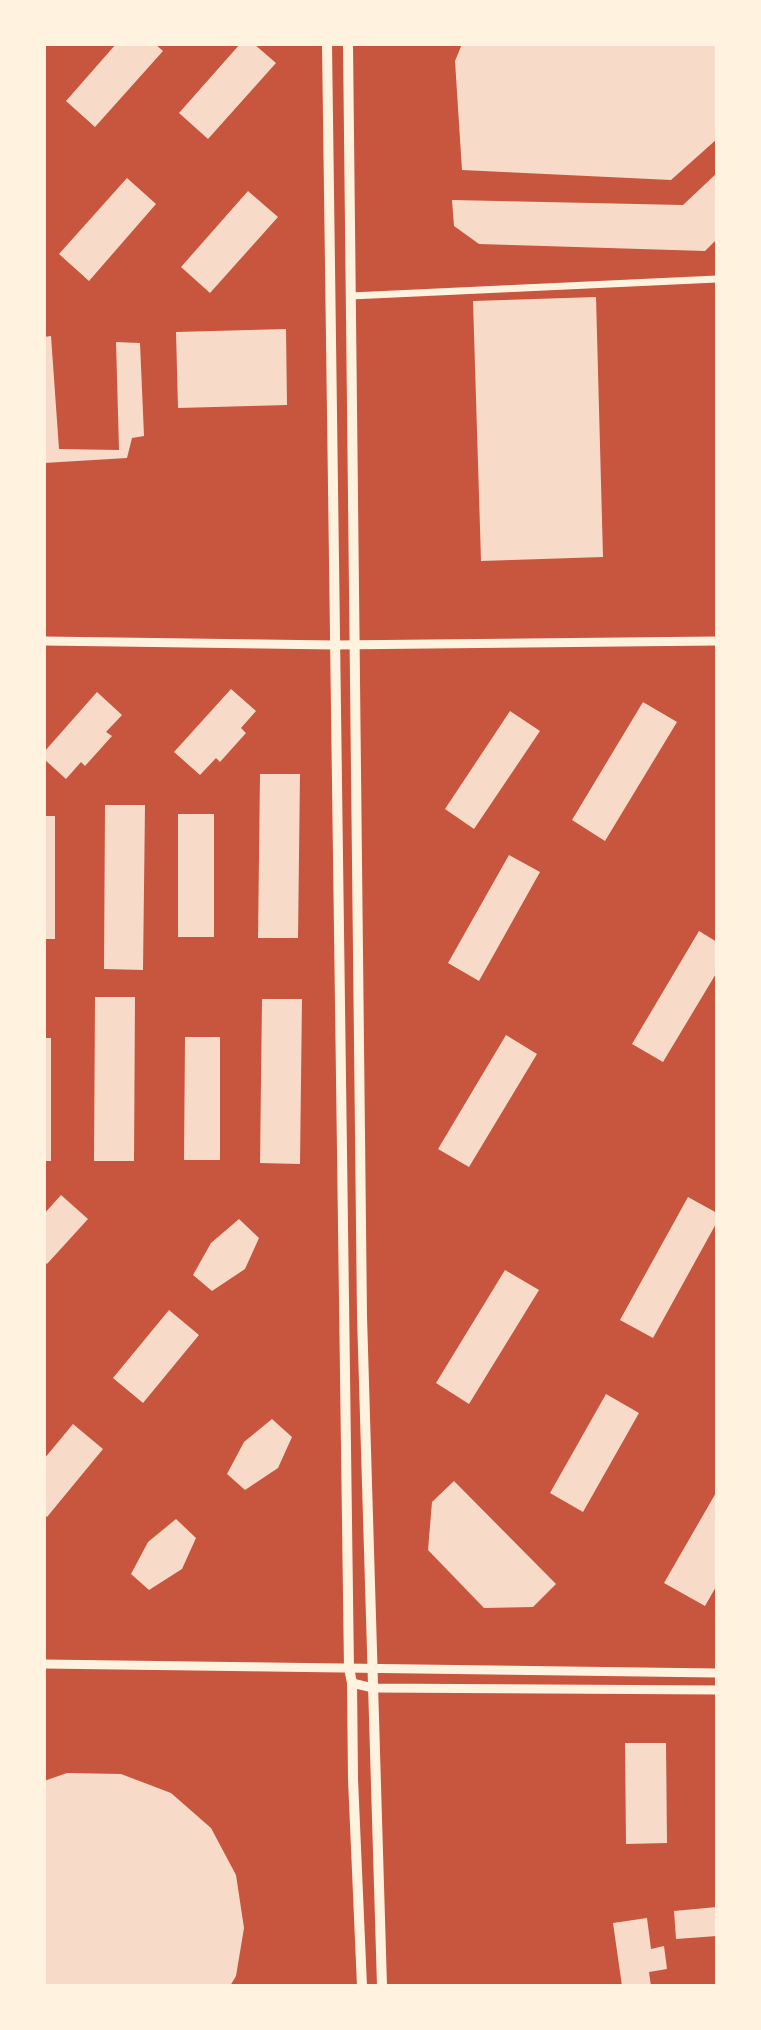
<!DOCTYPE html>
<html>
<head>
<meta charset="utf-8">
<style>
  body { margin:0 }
  #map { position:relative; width:761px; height:2030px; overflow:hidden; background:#c8553d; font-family:Signika,sans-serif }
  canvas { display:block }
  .frame { position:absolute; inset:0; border:46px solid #fff3e0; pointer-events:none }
</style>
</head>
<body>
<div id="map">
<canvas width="761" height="2030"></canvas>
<div class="frame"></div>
</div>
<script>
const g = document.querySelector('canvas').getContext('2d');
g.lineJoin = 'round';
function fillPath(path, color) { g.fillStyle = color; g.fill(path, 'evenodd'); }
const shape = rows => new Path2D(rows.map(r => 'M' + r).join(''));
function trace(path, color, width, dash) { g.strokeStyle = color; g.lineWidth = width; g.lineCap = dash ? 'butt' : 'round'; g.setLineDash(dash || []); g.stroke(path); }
fillPath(shape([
  [116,44,155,44,163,51,95,127,66,101],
  [240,44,254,44,276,63,208,139,179,113],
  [462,44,717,44,717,139,671,180,462,170,455,61],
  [717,173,717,239,705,251,479,244,454,226,452,200,683,205],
  [127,178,156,204,89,281,59,254],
  [248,191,278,217,210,293,181,267],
  [596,297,603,557,481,561,473,301],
  [286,329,287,405,178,408,176,332],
  [51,336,59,449,119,450,116,342,140,343,144,436,132,438,127,458,44,463,44,337],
  [231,689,256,711,241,728,246,733,220,762,216,758,200,775,174,752],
  [97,692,122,715,106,732,112,736,85,766,81,762,66,779,44,759,44,752],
  [643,702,677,722,605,841,572,820],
  [510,711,540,731,474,829,445,809],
  [260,774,300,774,298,938,258,938],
  [105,805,145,805,143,970,104,969],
  [178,814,214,814,214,937,178,937],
  [44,816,55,816,55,939,44,939],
  [509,855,540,872,479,981,448,963],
  [699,931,717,942,717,972,663,1062,632,1044],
  [95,997,135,997,134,1161,94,1161],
  [262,999,302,999,300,1164,260,1163],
  [506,1035,537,1054,469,1167,438,1149],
  [185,1037,220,1037,220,1160,184,1160],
  [44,1038,51,1038,51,1161,44,1161],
  [61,1195,88,1219,47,1264,44,1261,44,1214],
  [688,1197,717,1213,717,1222,653,1338,620,1320],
  [239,1219,259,1238,245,1269,212,1291,193,1275,211,1243],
  [505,1270,539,1290,469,1404,436,1383],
  [169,1310,199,1335,143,1403,113,1378],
  [606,1394,639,1413,583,1512,550,1493],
  [272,1419,292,1437,278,1468,245,1490,227,1474,244,1442],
  [73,1424,103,1449,47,1517,44,1514,44,1459],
  [454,1481,556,1584,533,1607,484,1608,428,1550,432,1502],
  [717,1491,717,1585,705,1606,664,1583],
  [176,1519,196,1538,182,1569,149,1590,131,1574,148,1542],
  [625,1743,666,1743,667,1843,626,1844],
  [67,1773,121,1774,171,1793,211,1828,236,1875,244,1928,236,1976,230,1986,44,1986,44,1781],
  [717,1907,717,1936,676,1939,674,1911],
  [647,1918,651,1949,664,1946,667,1969,649,1972,651,1986,622,1986,613,1923]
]), '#f7dbc8');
trace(shape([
  [351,296,717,279]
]), '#fff3e0', 7);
trace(shape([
  [44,641,335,645,717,641],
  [44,1664,717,1673],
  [352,1683,373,1688,717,1690]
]), '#fff3e0', 9);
trace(shape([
  [327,44,349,1668,352,1683,353,1779,362,1986],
  [348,44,362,1316,382,1986]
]), '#fff3e0', 10);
</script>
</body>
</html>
